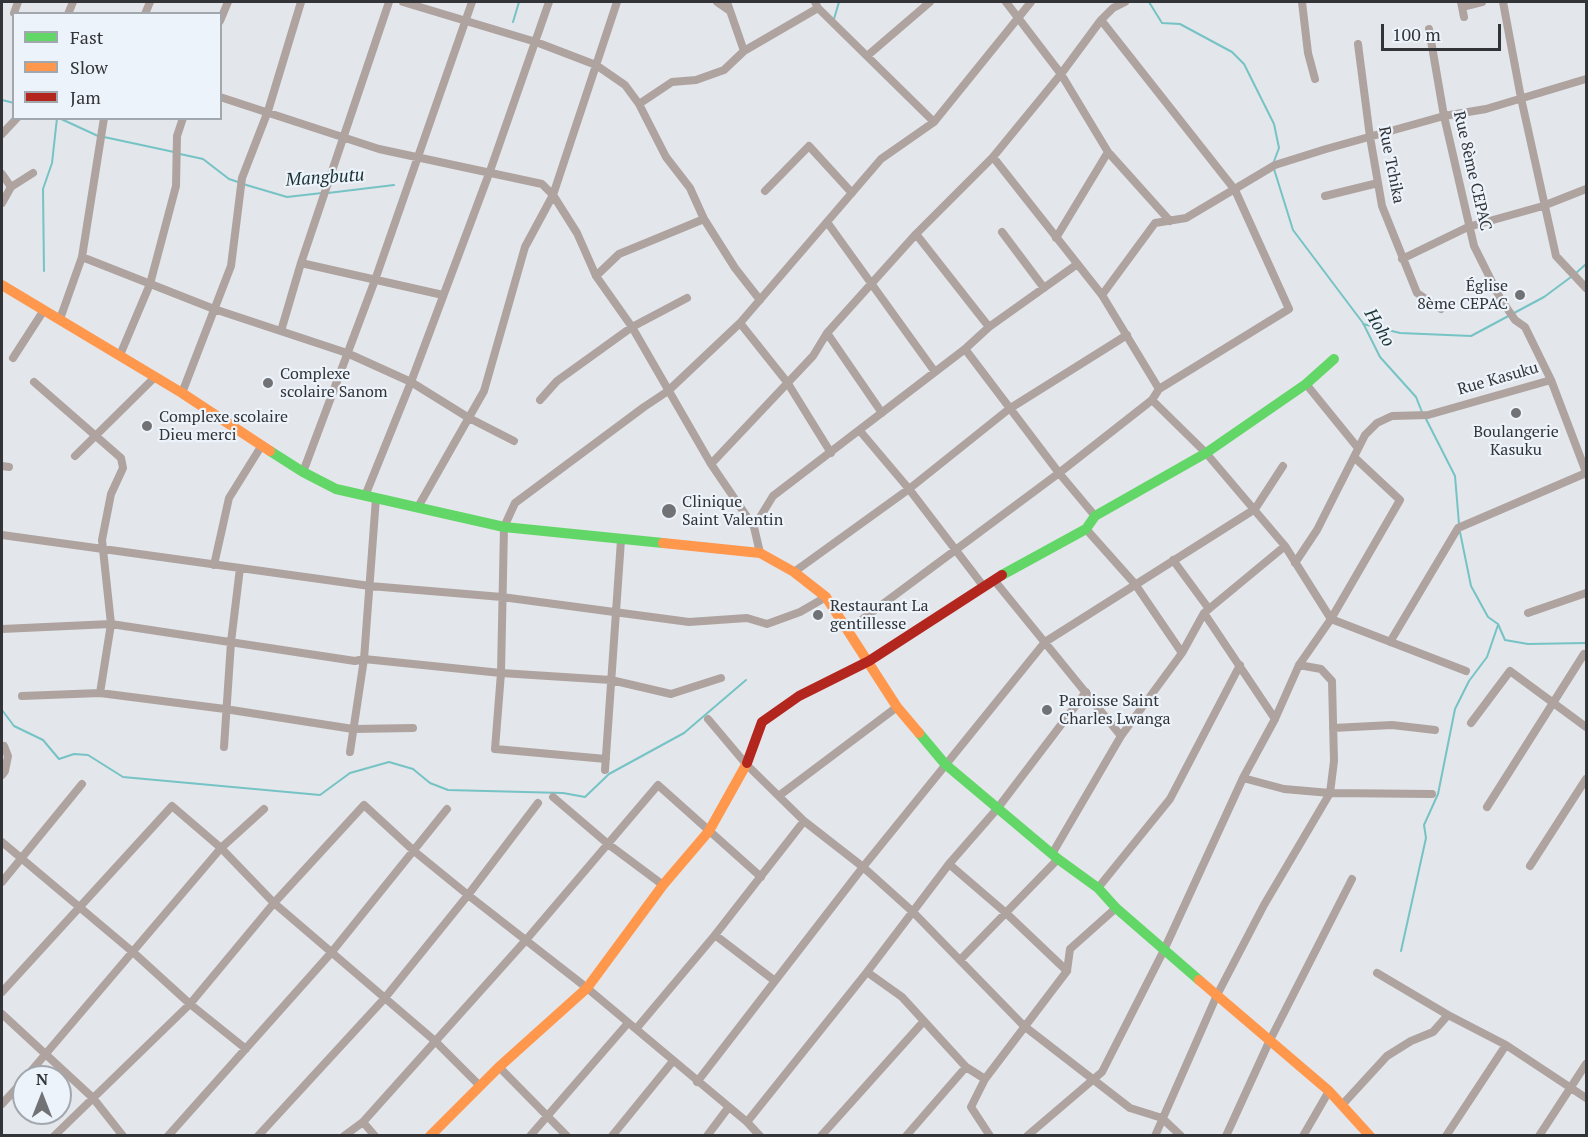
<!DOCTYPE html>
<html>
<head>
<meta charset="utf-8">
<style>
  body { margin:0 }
  #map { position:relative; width:1588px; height:1137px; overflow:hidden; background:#e3e6ea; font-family:"PT Serif",serif }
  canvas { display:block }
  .frame { position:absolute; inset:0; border:3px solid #323437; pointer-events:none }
  .legend { position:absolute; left:12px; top:12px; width:210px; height:108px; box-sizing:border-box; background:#edf3fb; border:2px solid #a2a7ad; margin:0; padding:8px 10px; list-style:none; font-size:18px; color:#323437 }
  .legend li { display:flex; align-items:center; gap:12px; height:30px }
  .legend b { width:30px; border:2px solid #a2a7ad }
  .north { position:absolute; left:12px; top:1065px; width:60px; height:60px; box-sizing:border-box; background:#edf3fb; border:2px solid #a2a7ad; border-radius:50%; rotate:0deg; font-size:16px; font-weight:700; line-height:24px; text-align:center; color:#323437 }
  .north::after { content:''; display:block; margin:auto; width:21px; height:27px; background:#707276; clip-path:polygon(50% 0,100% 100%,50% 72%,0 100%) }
  .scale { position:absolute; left:1381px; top:24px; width:120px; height:27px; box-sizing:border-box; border:3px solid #323437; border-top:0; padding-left:8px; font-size:18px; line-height:21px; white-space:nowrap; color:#323437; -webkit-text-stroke:4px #edf3fb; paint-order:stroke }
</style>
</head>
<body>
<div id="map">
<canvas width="1588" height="1137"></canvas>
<div class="frame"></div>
<ul class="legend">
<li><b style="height:8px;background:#63d668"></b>Fast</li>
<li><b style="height:8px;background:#ff974d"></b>Slow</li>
<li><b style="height:8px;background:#b3261e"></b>Jam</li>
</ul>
<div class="north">N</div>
<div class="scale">100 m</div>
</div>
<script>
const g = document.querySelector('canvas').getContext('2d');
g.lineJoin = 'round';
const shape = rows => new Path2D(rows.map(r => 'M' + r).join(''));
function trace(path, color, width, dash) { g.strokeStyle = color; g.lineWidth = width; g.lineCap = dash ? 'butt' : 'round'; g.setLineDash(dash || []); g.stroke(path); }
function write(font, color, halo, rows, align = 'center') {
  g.font = font + ' "PT Serif",serif'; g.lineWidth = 4.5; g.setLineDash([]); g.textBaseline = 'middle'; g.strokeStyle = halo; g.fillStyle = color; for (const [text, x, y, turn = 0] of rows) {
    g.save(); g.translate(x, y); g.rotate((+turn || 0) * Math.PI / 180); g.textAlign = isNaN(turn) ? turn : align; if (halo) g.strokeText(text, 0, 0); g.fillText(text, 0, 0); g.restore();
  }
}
trace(shape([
  [1149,2,1162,23,1180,24,1232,52,1244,64,1274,124,1279,148,1273,164],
  [834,19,839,2],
  [513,22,519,2],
  [2,100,14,103],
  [59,118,98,136],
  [104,137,174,152],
  [180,154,203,159,229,179,238,182],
  [1274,169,1293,230,1363,323,1380,357,1416,397,1422,412],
  [243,184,287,197,322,193],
  [328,193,394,185],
  [44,271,43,189,52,163,57,118],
  [1575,274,1586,264],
  [1363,324,1400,333,1471,336,1544,297,1571,277],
  [1425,417,1455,476,1459,524],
  [1460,532,1471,586,1488,617,1498,624,1505,640,1528,644,1586,643],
  [2,710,14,726,43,740,59,759,74,754,88,755,123,777,320,795,350,773,389,762,413,769,430,783,448,790,563,793,585,797,609,774,684,733,746,680],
  [1401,951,1426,838,1424,825,1438,794,1455,709,1469,681,1487,657,1498,625]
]), '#76c3c5', 2);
trace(shape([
  [403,2,536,42,596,65,625,85,639,104,666,157,690,188,704,219,735,268,760,300],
  [717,2,730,11],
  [727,2,744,51],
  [815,2,818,8,934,122],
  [1006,2,1061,74,1108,152,1170,221],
  [1302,2,1308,53,1315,79],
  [1461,2,1464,17],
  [1503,2,1521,98,1556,256,1586,288],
  [1462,7,1482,2],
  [14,13,18,2],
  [68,14,73,2],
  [145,14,150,2],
  [220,21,228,2],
  [1429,29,1444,116,1474,246,1500,298,1515,320,1525,327,1551,380],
  [1358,44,1370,137,1382,206,1417,293,1441,309],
  [867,56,930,2],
  [220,97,379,149,542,184,553,195,577,233,596,276,632,327,711,464,754,527,760,553],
  [639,104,672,82,696,80,724,70,744,51,818,8],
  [2,134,17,118],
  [993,157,1102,295,1159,389],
  [2,174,11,187],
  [765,191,809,146,852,193],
  [1325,196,1378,183],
  [2,203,11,187,33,173],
  [827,222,935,372],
  [1002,232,1044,288],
  [916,234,989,327],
  [1056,238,1108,152],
  [82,257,214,309,347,353,411,382,469,418,514,441],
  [1402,259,1468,227,1543,206,1586,189],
  [301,263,443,295],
  [596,276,619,254,704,219],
  [1102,295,1155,223,1186,218,1275,165,1326,149,1444,116,1486,109,1586,79],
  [60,319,82,257,104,118],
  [740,323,787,382,831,453],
  [281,331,301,263,389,2],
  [827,333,882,413],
  [965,349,1059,473,1095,516],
  [120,355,150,284,176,186,177,136,183,118],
  [13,358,44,310],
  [34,382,121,458,123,468,111,494,102,540,111,624,100,693],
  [1306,384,1358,448],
  [182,393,231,266,242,178,268,111,301,2],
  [540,400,557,381,632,327,687,298],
  [1152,400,1206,453,1285,546,1331,619,1466,671],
  [860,431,909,489,984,587],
  [75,456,155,377],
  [711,464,813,356,827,333,916,234,993,157,1061,74,1101,20,1113,8,1125,2],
  [2,466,9,467],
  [303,472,375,280,472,2],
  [365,496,411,382,490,171,549,2],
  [418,507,484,391,525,247,553,195,617,2],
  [754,527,773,496,965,349,989,327,1076,265],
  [1086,529,1135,584,1182,653],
  [2,535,370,586,502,597,689,622,747,618,767,624,800,612,826,597],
  [1173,560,1209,609],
  [1295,563,1317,530,1365,435,1377,423,1392,416,1428,415,1551,380,1586,472],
  [214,565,229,498,262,445],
  [794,572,909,489,1009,409,1127,335],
  [994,580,1121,736],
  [1204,613,1275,719],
  [1528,613,1586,593],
  [2,629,111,624,355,661,364,659,501,673,611,680,671,694,721,678],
  [848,630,1059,473,1152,400,1159,389,1289,309,1235,190,1101,20],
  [1390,642,1458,528,1586,473],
  [22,696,100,693,225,709,353,729,413,728],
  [708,719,746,764,804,821,863,867,913,912,1024,1026,1130,1108,1162,1118,1181,1136],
  [1471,723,1510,671,1586,727],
  [1333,728,1392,725,1435,730],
  [224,747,231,642,240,568],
  [350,752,364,659,376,498],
  [606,759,495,749,501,673,504,527,515,503,644,407,668,391,740,323,881,159,934,122,1031,2],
  [605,770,621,540],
  [2,775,5,771,8,756,4,746],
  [1243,778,1284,789,1330,793,1432,794],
  [780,795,897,707],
  [553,797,608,844,663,885],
  [1487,807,1584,654],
  [2,842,134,953,190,1004,246,1049],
  [1052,854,1121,736,1182,653,1204,613,1285,546],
  [949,864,1006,913,1067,971],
  [1530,866,1586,779],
  [2,882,82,784],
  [1098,888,1170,799,1240,665],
  [715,935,775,981],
  [960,960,1058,859],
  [867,972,902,997,966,1067,985,1079,971,1107,990,1136],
  [1377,973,1448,1015,1506,1045,1586,1098],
  [2,992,172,806,221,848,274,903,435,1041,480,1086],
  [2,1014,93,1098,123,1136],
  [636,1029,715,935,804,821],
  [499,1067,567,1136],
  [26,1077,221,848,264,809],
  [985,1079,1067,971,1070,949,1116,908],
  [697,1082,863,867,1045,642,1255,509,1283,466],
  [2,1104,24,1080],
  [1342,1105,1387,1056,1411,1041,1433,1032,1448,1015],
  [363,1122,375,1136],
  [747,1122,867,972,949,864,997,809,1086,692],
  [54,1136,190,1004,274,903,364,805,414,851,468,895,587,988,747,1122,760,1136],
  [168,1136,331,953,447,809],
  [258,1136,384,999,468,895,538,803],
  [344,1136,363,1122,526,940,658,785,761,877],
  [530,1136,628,1023],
  [612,1136,673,1061],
  [707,1136,728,1108],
  [821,1136,924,1021],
  [906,1136,966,1067],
  [1027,1136,1102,1072,1164,950,1243,778,1275,719,1299,665,1331,619,1400,500,1354,457],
  [1155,1136,1217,995,1264,905,1330,793,1334,761,1332,681,1321,669,1299,665],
  [1226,1136,1269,1042,1352,879],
  [1303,1136,1329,1091],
  [1446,1136,1506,1045],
  [1539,1136,1586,1064]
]), '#afa3a0', 8);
trace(shape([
  [270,451,303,472,336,489,504,527,663,543],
  [1002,575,1086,529,1095,516,1206,453,1306,384,1334,359],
  [919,733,945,764,1058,859,1098,888,1116,908,1199,980]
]), '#63d668', 10);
trace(shape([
  [2,285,182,393,270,451],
  [663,543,760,553,794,572,826,597,897,707,919,733],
  [1199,980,1329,1091,1370,1136],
  [430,1136,499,1067,587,988,663,885,709,831,747,763]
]), '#ff974d', 10);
trace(shape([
  [747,763,762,722,799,696,869,661,1002,575]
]), '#b3261e', 10);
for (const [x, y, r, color] of [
  [1520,295,6,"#707276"],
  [268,383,6,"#707276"],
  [1516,413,6,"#707276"],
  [147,426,6,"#707276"],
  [669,511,8,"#707276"],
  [818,615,6,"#707276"],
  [1047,710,6,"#707276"]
]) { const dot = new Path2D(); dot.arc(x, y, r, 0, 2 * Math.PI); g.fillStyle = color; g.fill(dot); trace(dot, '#edf3fb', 2); }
write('16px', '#323437', '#edf3fb', [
  ["Rue Tchika",1391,165,79],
  ["Rue 8ème CEPAC",1472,171,77],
  ["Rue Kasuku",1498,379,-16]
]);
write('16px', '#323437', '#edf3fb', [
  ["Église",1508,286,"right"],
  ["8ème CEPAC",1508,304,"right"],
  ["Complexe",280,374],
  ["scolaire Sanom",280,392],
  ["Complexe scolaire",159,417],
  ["Dieu merci",159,435],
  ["Boulangerie",1516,432,"center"],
  ["Kasuku",1516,450,"center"],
  ["Clinique",682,502],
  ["Saint Valentin",682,520],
  ["Restaurant La",830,606],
  ["gentillesse",830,624],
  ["Paroisse Saint",1059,701],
  ["Charles Lwanga",1059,719]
], 'left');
write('italic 18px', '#183131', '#edf3fb', [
  ["Mangbutu",325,178,-4],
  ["Hoho",1379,328,59]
]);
</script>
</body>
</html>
